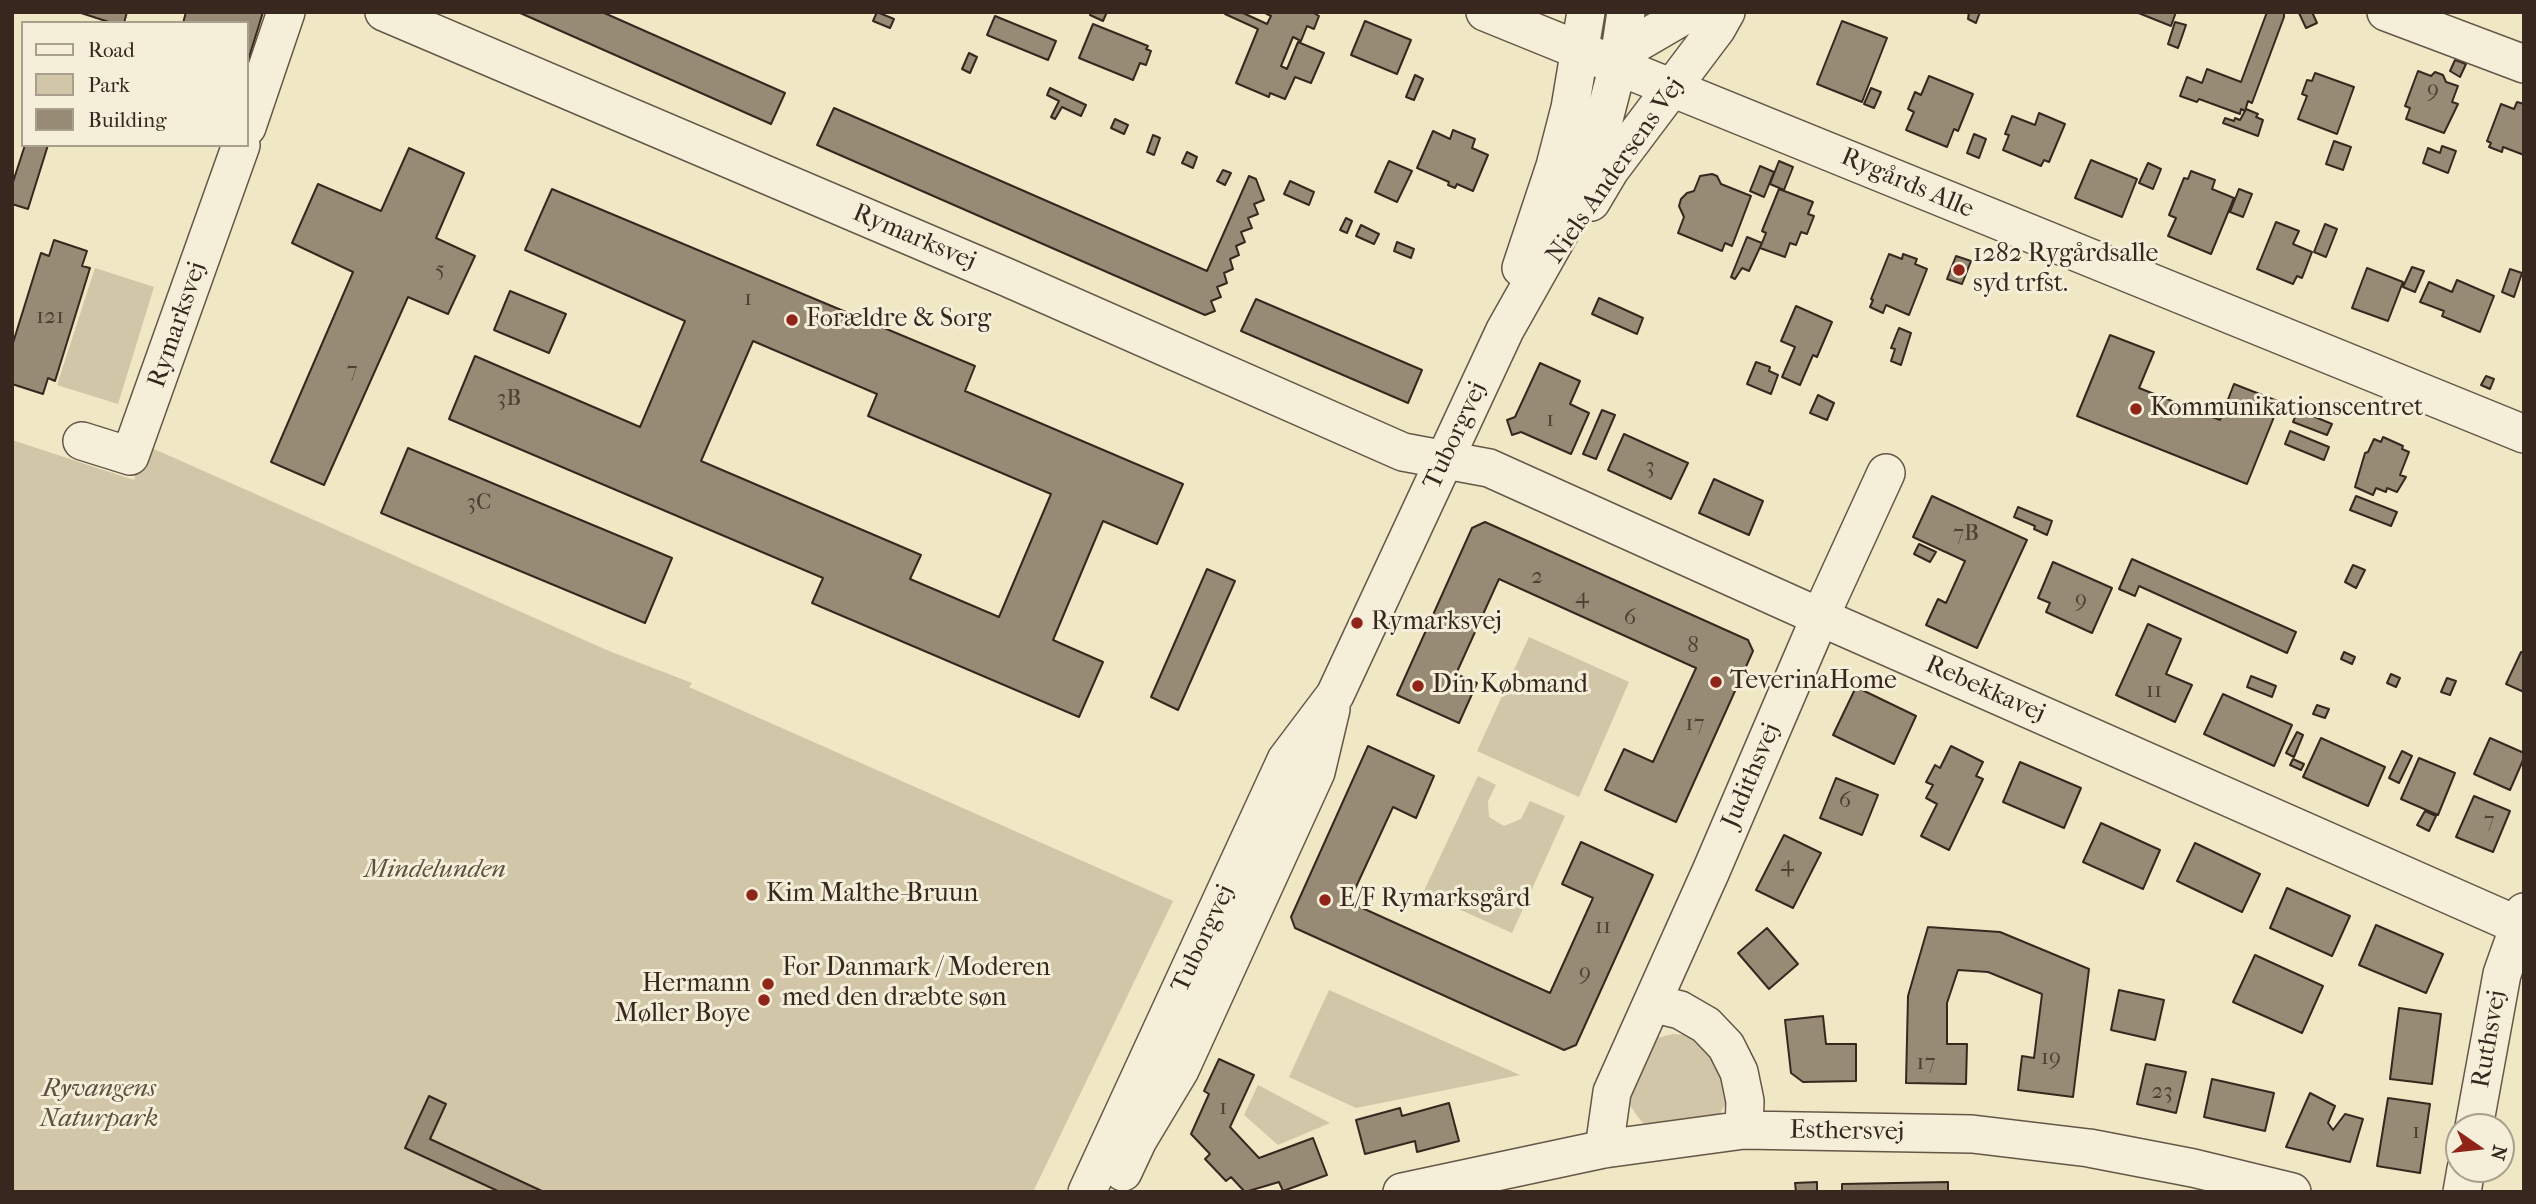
<!DOCTYPE html>
<html>
<head>
<meta charset="utf-8">
<style>
  body { margin:0 }
  #map { position:relative; width:2536px; height:1204px; overflow:hidden; background:#f0e7c4; font-family:"IM FELL French Canon",serif }
  canvas { display:block }
  .frame { position:absolute; inset:0; border:14px solid #37271f; pointer-events:none }
  .legend { position:absolute; left:21px; top:21px; width:228px; height:126px; box-sizing:border-box; background:#f5efd9; border:2px solid #a99f8f; margin:0; padding:9px 12px; list-style:none; font-size:21px; color:#37271f }
  .legend li { display:flex; align-items:center; gap:14px; height:35px }
  .legend b { width:35px; border:2px solid #a99f8f }
  .north { position:absolute; left:2445px; top:1113px; width:70px; height:70px; box-sizing:border-box; background:#f5efd9; border:2px solid #a99f8f; border-radius:50%; rotate:104deg; font-size:19px; font-weight:700; line-height:28px; text-align:center; color:#37271f }
  .north::after { content:''; display:block; margin:auto; width:24px; height:32px; background:#8f2418; clip-path:polygon(50% 0,100% 100%,50% 72%,0 100%) }
</style>
</head>
<body>
<div id="map">
<canvas width="2536" height="1204"></canvas>
<div class="frame"></div>
<ul class="legend">
<li><b style="height:9px;background:#f5efd9"></b>Road</li>
<li><b style="height:19px;background:#d1c6a8"></b>Park</li>
<li><b style="height:19px;background:#978b75"></b>Building</li>
</ul>
<div class="north">N</div>
</div>
<script>
const g = document.querySelector('canvas').getContext('2d');
g.lineJoin = 'round';
function fillPath(path, color) { g.fillStyle = color; g.fill(path, 'evenodd'); }
const shape = rows => new Path2D(rows.map(r => 'M' + r).join(''));
function trace(path, color, width, dash) { g.strokeStyle = color; g.lineWidth = width; g.lineCap = dash ? 'butt' : 'round'; g.setLineDash(dash || []); g.stroke(path); }
function write(font, color, halo, rows, align = 'center') {
  g.font = font + ' "IM FELL French Canon",serif'; g.lineWidth = 6; g.setLineDash([]); g.textBaseline = 'middle'; g.strokeStyle = halo; g.fillStyle = color; for (const [text, x, y, turn = 0] of rows) {
    g.save(); g.translate(x, y); g.rotate((+turn || 0) * Math.PI / 180); g.textAlign = isNaN(turn) ? turn : align; if (halo) g.strokeText(text, 0, 0); g.fillText(text, 0, 0); g.restore();
  }
}
fillPath(shape([
  [95,268,154,287,118,404,57,385],
  [12,440,134,480,145,445,609,651,692,683,689,687,1173,901,1033,1192,12,1192],
  [1529,637,1629,682,1579,797,1477,751],
  [1478,776,1496,785,1488,801,1489,817,1504,826,1521,819,1530,801,1565,816,1512,933,1423,893],
  [1329,990,1520,1075,1356,1108,1289,1077],
  [1673,1034,1689,1035,1717,1051,1727,1100,1719,1116,1655,1132,1641,1121,1631,1107,1627,1091,1644,1047,1657,1038],
  [1258,1085,1330,1123,1278,1145,1244,1115]
]), '#d1c6a8');
const building = shape([
  [78,12,127,12,124,23,112,23,78,12],
  [186,12,263,12,247,64,247,23,183,23,186,12],
  [518,12,602,12,785,93,771,124,518,12],
  [877,12,894,19,890,28,873,21,877,12],
  [1091,12,1107,12,1103,21,1090,15,1091,12],
  [1225,12,1241,12,1267,24,1271,16,1263,12,1312,12,1319,16,1314,29,1307,26,1301,41,1293,37,1281,66,1287,69,1298,42,1324,53,1311,83,1295,77,1285,99,1270,93,1269,97,1236,83,1258,29,1225,14,1225,12],
  [1969,12,1980,12,1976,23,1968,19,1969,12],
  [2136,12,2176,12,2171,26,2136,12],
  [2267,12,2284,12,2284,17,2252,103,2248,101,2245,111,2241,109,2240,114,2199,99,2197,102,2180,96,2187,77,2202,83,2207,69,2241,82,2267,12],
  [2302,12,2312,12,2317,23,2306,28,2299,13,2302,12],
  [995,16,1056,41,1048,60,987,35,995,16],
  [1365,21,1411,40,1397,74,1351,55,1365,21],
  [1842,21,1887,38,1862,102,1817,84,1842,21],
  [2175,22,2186,25,2178,48,2168,44,2175,22],
  [1093,24,1148,46,1146,49,1151,51,1146,65,1140,63,1133,80,1079,58,1093,24],
  [969,53,977,57,970,73,962,69,969,53],
  [2455,60,2466,64,2460,77,2450,71,2455,60],
  [2418,71,2431,76,2435,72,2443,75,2446,82,2458,86,2452,102,2458,104,2444,133,2406,119,2410,108,2405,106,2418,71],
  [2315,73,2354,87,2337,134,2298,119,2307,96,2302,94,2307,80,2312,81,2315,73],
  [1415,75,1423,79,1414,100,1406,97,1415,75],
  [1929,76,1973,94,1958,131,1954,129,1947,147,1906,130,1914,112,1908,109,1915,92,1921,95,1929,76],
  [1050,88,1086,105,1081,116,1062,107,1055,119,1051,117,1059,101,1047,95,1050,88],
  [1871,88,1881,92,1874,108,1864,104,1871,88],
  [2517,102,2524,104,2524,155,2503,147,2502,152,2489,147,2491,143,2487,141,2501,104,2514,109,2517,102],
  [834,108,1207,271,1249,176,1256,179,1264,200,1254,204,1258,214,1248,218,1252,228,1241,232,1245,242,1236,246,1239,255,1230,259,1233,269,1224,273,1227,283,1217,287,1221,297,1211,301,1215,311,1205,315,817,145,834,108],
  [2246,109,2258,114,2256,117,2263,120,2258,136,2223,123,2225,118,2234,121,2235,118,2240,120,2246,109],
  [2039,113,2065,124,2049,162,2044,160,2041,166,2003,150,2009,135,2005,134,2012,116,2035,125,2039,113],
  [1115,119,1128,125,1124,134,1111,128,1115,119],
  [1453,130,1475,139,1472,148,1488,155,1473,191,1457,184,1455,188,1448,185,1449,182,1417,168,1433,131,1450,139,1453,130],
  [1974,134,1986,139,1979,158,1967,153,1974,134],
  [1153,135,1160,138,1154,155,1147,152,1153,135],
  [2334,141,2351,147,2343,170,2326,164,2334,141],
  [25,145,48,145,28,209,12,204,12,185,25,145],
  [2442,146,2456,151,2448,173,2423,163,2428,148,2440,153,2442,146],
  [409,148,464,173,436,238,475,256,448,314,408,297,324,485,271,462,353,272,292,243,318,184,381,211,409,148],
  [1187,152,1197,157,1193,168,1182,163,1187,152],
  [2091,160,2137,179,2122,217,2075,198,2091,160],
  [1389,161,1412,171,1397,202,1375,192,1389,161],
  [1779,161,1793,167,1784,190,1770,184,1779,161],
  [2148,163,2161,169,2153,189,2139,183,2148,163],
  [1760,166,1774,172,1764,197,1750,191,1760,166],
  [1223,170,1231,173,1225,185,1217,181,1223,170],
  [2191,171,2215,180,2212,189,2234,198,2211,254,2168,236,2176,218,2169,215,2184,178,2188,179,2191,171],
  [1712,174,1717,176,1721,184,1751,196,1732,246,1725,243,1722,251,1678,233,1684,217,1679,206,1681,199,1687,193,1694,191,1700,176,1712,174],
  [1290,181,1314,192,1309,205,1284,194,1290,181],
  [552,189,975,366,965,391,1183,484,1157,544,1103,521,1053,640,1103,662,1079,717,812,603,823,578,449,419,475,356,640,427,685,321,525,250,552,189],
  [753,341,877,394,868,416,1051,494,999,617,910,579,921,555,701,461,753,341],
  [1779,189,1813,202,1808,214,1814,216,1807,234,1801,232,1796,245,1790,243,1785,257,1760,248,1766,233,1762,231,1779,189],
  [2239,189,2252,194,2243,217,2230,212,2239,189],
  [1346,218,1352,221,1347,233,1340,230,1346,218],
  [2276,222,2299,231,2293,244,2312,252,2302,278,2297,276,2293,284,2257,269,2276,222],
  [2325,224,2337,229,2326,257,2314,252,2325,224],
  [1361,225,1379,234,1374,244,1356,236,1361,225],
  [1747,237,1762,243,1749,271,1742,268,1735,279,1731,277,1747,237],
  [54,240,87,251,82,266,90,268,55,381,48,378,43,394,12,384,12,346,41,253,49,256,54,240],
  [1397,242,1414,249,1411,258,1394,251,1397,242],
  [1889,254,1902,259,1903,254,1917,259,1915,264,1927,269,1909,315,1886,305,1883,313,1870,307,1873,300,1871,299,1889,254],
  [1956,256,1971,261,1962,284,1947,279,1956,256],
  [2412,267,2424,271,2415,292,2403,287,2412,267],
  [2367,268,2403,282,2388,321,2352,308,2367,268],
  [2510,269,2522,273,2514,297,2502,292,2510,269],
  [2457,280,2494,296,2480,332,2442,316,2444,311,2420,302,2429,282,2452,292,2457,280],
  [510,291,566,314,549,353,494,330,510,291],
  [1599,298,1643,318,1637,334,1592,314,1599,298],
  [1256,299,1422,370,1408,403,1241,331,1256,299],
  [1796,306,1832,322,1817,357,1813,355,1800,385,1782,377,1795,347,1781,341,1796,306],
  [1899,328,1911,333,1901,365,1891,361,1895,349,1891,348,1899,328],
  [2110,335,2154,352,2139,388,2220,420,2234,384,2280,402,2247,484,2077,416,2110,335],
  [1756,362,1770,367,1769,371,1778,375,1771,394,1747,384,1756,362],
  [1540,363,1580,381,1570,404,1589,413,1571,454,1521,432,1512,435,1507,420,1515,417,1540,363],
  [2486,376,2494,379,2490,389,2481,385,2486,376],
  [1818,395,1834,403,1827,420,1810,413,1818,395],
  [1602,410,1615,415,1596,459,1583,454,1602,410],
  [2298,410,2332,424,2327,435,2293,422,2298,410],
  [2290,431,2329,447,2324,460,2285,444,2290,431],
  [1624,434,1688,463,1671,499,1608,470,1624,434],
  [2383,437,2403,446,2402,449,2409,452,2400,475,2406,477,2397,492,2387,488,2386,492,2376,488,2373,495,2355,487,2365,453,2368,452,2374,439,2381,442,2383,437],
  [408,448,672,558,645,623,381,513,408,448],
  [1714,479,1763,501,1749,535,1699,513,1714,479],
  [1932,496,2027,540,1977,648,1926,625,1938,599,1946,603,1965,561,1913,537,1932,496],
  [2356,496,2397,512,2391,526,2350,510,2356,496],
  [2018,507,2052,521,2047,535,2034,529,2035,526,2014,517,2018,507],
  [1485,522,1748,640,1753,651,1676,822,1605,790,1624,749,1653,762,1696,668,1499,579,1456,674,1477,683,1459,723,1397,695,1472,528,1485,522],
  [1919,544,1936,552,1930,562,1914,554,1919,544],
  [2132,559,2296,632,2287,653,2139,586,2135,596,2119,589,2132,559],
  [2053,562,2112,588,2092,633,2046,612,2050,603,2038,598,2053,562],
  [2353,565,2365,570,2356,588,2345,582,2353,565],
  [1207,569,1235,581,1178,710,1151,697,1207,569],
  [2148,624,2181,639,2166,674,2192,685,2175,722,2116,695,2148,624],
  [2344,652,2355,657,2352,664,2341,659,2344,652],
  [2521,652,2524,653,2524,692,2506,684,2521,652],
  [2391,674,2400,678,2396,687,2387,683,2391,674],
  [2251,676,2276,686,2272,697,2247,687,2251,676],
  [2447,678,2456,681,2450,695,2441,692,2447,678],
  [1856,687,1916,716,1894,764,1833,735,1856,687],
  [2223,694,2292,725,2274,766,2204,734,2223,694],
  [2317,705,2329,709,2325,718,2313,714,2317,705],
  [2297,732,2303,735,2294,757,2286,753,2297,732],
  [2321,738,2385,767,2368,806,2303,777,2321,738],
  [2490,738,2524,753,2524,758,2510,790,2474,774,2490,738],
  [1368,746,1434,776,1416,818,1393,807,1349,902,1550,993,1593,898,1562,884,1581,842,1653,875,1576,1045,1564,1050,1295,928,1291,917,1368,746],
  [1951,746,1983,762,1976,776,1983,779,1949,850,1921,836,1937,804,1926,798,1933,785,1926,782,1935,765,1940,768,1951,746],
  [2402,751,2412,756,2399,783,2389,778,2402,751],
  [2419,758,2455,773,2438,815,2401,799,2419,758],
  [2293,759,2304,764,2301,770,2290,765,2293,759],
  [2020,762,2081,788,2064,828,2003,802,2020,762],
  [1836,778,1878,795,1862,835,1820,818,1836,778],
  [2474,796,2510,811,2493,852,2456,837,2474,796],
  [2425,811,2436,816,2429,831,2417,825,2425,811],
  [2101,823,2160,850,2143,889,2083,862,2101,823],
  [1784,835,1821,853,1793,908,1756,890,1784,835],
  [2195,843,2260,874,2242,912,2177,881,2195,843],
  [2287,888,2350,916,2332,956,2270,928,2287,888],
  [2376,925,2443,954,2426,993,2359,965,2376,925],
  [1928,927,2000,932,2089,969,2073,1097,2018,1090,2022,1056,2034,1058,2042,994,1988,972,1958,970,1947,1003,1947,1044,1967,1044,1966,1084,1906,1083,1908,996,1928,927],
  [1767,928,1798,964,1769,989,1738,953,1767,928],
  [2255,955,2323,986,2302,1033,2233,1002,2255,955],
  [2119,990,2164,1000,2155,1040,2111,1030,2119,990],
  [2399,1008,2441,1014,2432,1084,2390,1079,2399,1008],
  [1823,1016,1826,1044,1856,1044,1856,1081,1803,1082,1791,1073,1785,1020,1823,1016],
  [1219,1059,1254,1075,1230,1127,1259,1158,1313,1138,1327,1175,1283,1191,1279,1182,1245,1192,1231,1177,1226,1181,1205,1159,1210,1154,1191,1134,1209,1094,1204,1091,1219,1059],
  [2146,1064,2186,1072,2176,1113,2137,1104,2146,1064],
  [2212,1079,2274,1093,2265,1131,2204,1117,2212,1079],
  [2310,1093,2335,1106,2328,1123,2333,1130,2345,1114,2363,1119,2350,1162,2286,1147,2310,1093],
  [429,1096,446,1104,430,1139,544,1192,500,1192,405,1148,429,1096],
  [2388,1098,2430,1104,2420,1173,2377,1166,2388,1098],
  [1449,1103,1459,1141,1417,1152,1415,1141,1365,1154,1356,1120,1400,1108,1402,1116,1449,1103],
  [1817,1182,1817,1192,1796,1192,1795,1183,1817,1182],
  [1948,1182,1948,1192,1842,1192,1842,1184,1948,1182]
]);
fillPath(building, '#978b75');
trace(building, '#37271f', 2);
const minor = shape([
  [384,12,1006,277,1403,452,1489,468,1820,617,2524,928],
  [1485,12,2524,434],
  [2386,12,2524,64],
  [1606,61,1690,12],
  [247,127,286,12],
  [1591,202,1610,170,1717,28,1726,12],
  [1521,268,1555,166,1570,108,1586,12],
  [82,441,130,456,241,145],
  [1652,1003,1680,1010,1706,1025,1726,1046,1739,1072,1745,1101,1744,1130],
  [2474,1127,2502,974,2524,912],
  [1604,1149,1612,1092,1711,871,1820,617,1886,473],
  [1123,1172,1138,1140,1180,1070,1316,772,1331,709],
  [1087,1192,1286,760,1335,695,1505,330,1567,220,1601,131,1618,65,1626,12],
  [1402,1192,1604,1149,1744,1130,1972,1134,2089,1148,2193,1168,2292,1192],
  [2462,1192,2466,1169]
]);
trace(minor, '#655748', 40);
trace(minor, '#f5efd9', 37);
for (const [x, y, r, color] of [
  [1959,270,7,"#8f2418"],
  [792,320,7,"#8f2418"],
  [2136,409,7,"#8f2418"],
  [1357,623,7,"#8f2418"],
  [1716,682,7,"#8f2418"],
  [1418,686,7,"#8f2418"],
  [752,895,7,"#8f2418"],
  [1325,900,7,"#8f2418"],
  [768,984,7,"#8f2418"],
  [764,1000,7,"#8f2418"]
]) { const dot = new Path2D(); dot.arc(x, y, r, 0, 2 * Math.PI); g.fillStyle = color; g.fill(dot); trace(dot, '#f5efd9', 2.5); }
write('23px', '#4f4034', null, [
  ["9",2433,90],
  ["5",440,270],
  ["1",748,299],
  ["121",50,317],
  ["7",352,371],
  ["3B",509,399],
  ["1",1550,420],
  ["3",1650,467],
  ["3C",479,503],
  ["7B",1966,534],
  ["2",1537,577],
  ["4",1582,597],
  ["9",2081,600],
  ["6",1630,618],
  ["8",1693,646],
  ["11",2154,691],
  ["17",1695,724],
  ["6",1845,801],
  ["7",2489,821],
  ["4",1787,865],
  ["11",1603,927],
  ["9",1585,973],
  ["19",2051,1058],
  ["17",1926,1063],
  ["23",2162,1092],
  ["1",1223,1108],
  ["1",2416,1132]
]);
write('26px', '#37271f', '#f5efd9', [
  ["Niels Andersens Vej",1616,171,-55],
  ["Rygårds Alle",1907,184,23],
  ["Rymarksvej",914,238,23],
  ["Rymarksvej",178,325,-71],
  ["Tuborgvej",1456,436,-65],
  ["Rebekkavej",1985,690,24],
  ["Judithsvej",1752,776,-67],
  ["Tuborgvej",1204,939,-65],
  ["Ruthsvej",2490,1039,-80],
  ["Esthersvej",1847,1132,1]
]);
write('26px', '#37271f', '#f5efd9', [
  ["1282 Rygårdsalle",1973,255],
  ["syd trfst.",1973,285],
  ["Forældre & Sorg",806,320],
  ["Kommunikationscentret",2150,409],
  ["Rymarksvej",1371,623],
  ["TeverinaHome",1730,682],
  ["Din Købmand",1432,686],
  ["Kim Malthe-Bruun",766,895],
  ["E/F Rymarksgård",1339,900],
  ["For Danmark / Moderen",782,969],
  ["med den dræbte søn",782,999],
  ["Hermann",750,985,"right"],
  ["Møller Boye",750,1015,"right"]
], 'left');
write('italic 26px', '#5e4f41', '#f5efd9', [
  ["Mindelunden",435,871],
  ["Ryvangens",99,1090],
  ["Naturpark",99,1120]
]);
</script>
</body>
</html>
